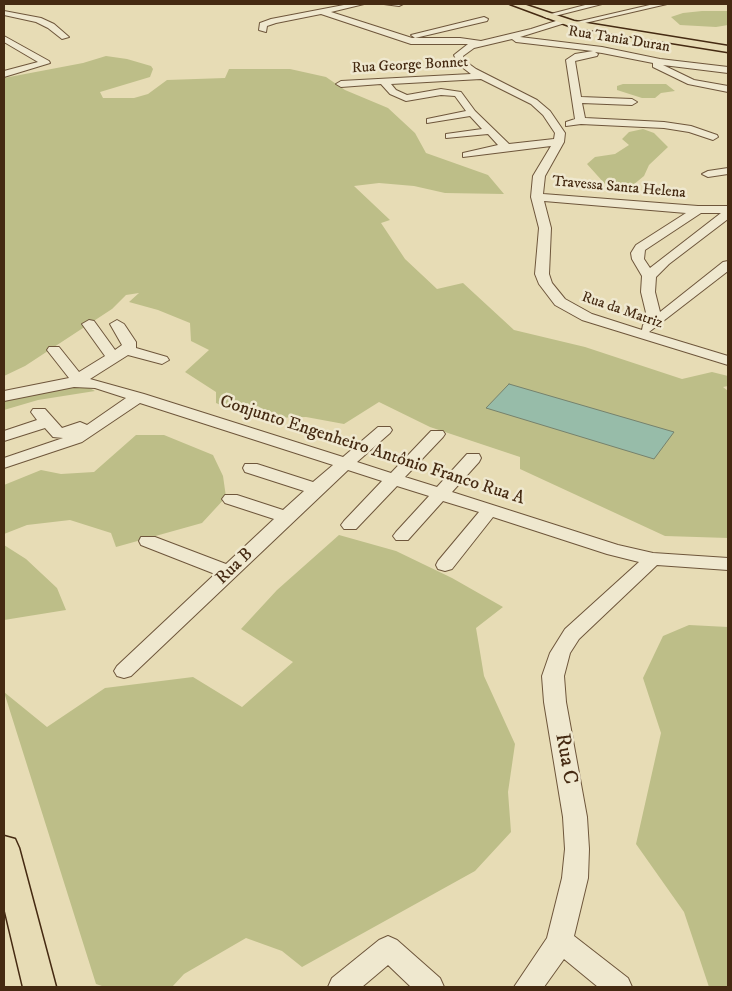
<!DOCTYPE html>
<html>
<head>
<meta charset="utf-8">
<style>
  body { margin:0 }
  #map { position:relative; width:732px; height:991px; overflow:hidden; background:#e7dcb5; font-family:"IM FELL DW Pica",serif }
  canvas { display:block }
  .frame { position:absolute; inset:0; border:5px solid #452a12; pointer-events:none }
</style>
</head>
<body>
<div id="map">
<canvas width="732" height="991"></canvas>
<div class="frame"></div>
</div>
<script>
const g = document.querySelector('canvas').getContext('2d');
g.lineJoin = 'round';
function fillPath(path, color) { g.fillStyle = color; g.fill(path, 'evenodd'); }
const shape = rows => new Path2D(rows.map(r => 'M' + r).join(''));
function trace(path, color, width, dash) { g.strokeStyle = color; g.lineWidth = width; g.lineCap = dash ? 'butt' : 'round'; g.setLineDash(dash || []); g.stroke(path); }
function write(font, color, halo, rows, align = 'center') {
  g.font = font + ' "IM FELL DW Pica",serif'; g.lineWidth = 5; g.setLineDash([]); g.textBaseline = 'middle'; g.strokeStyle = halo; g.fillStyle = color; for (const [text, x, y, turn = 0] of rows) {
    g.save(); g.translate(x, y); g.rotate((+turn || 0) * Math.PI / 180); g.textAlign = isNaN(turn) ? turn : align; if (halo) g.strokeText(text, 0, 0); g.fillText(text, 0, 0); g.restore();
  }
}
fillPath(shape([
  [702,11,728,11,728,25,716,27,680,25,671,17,683,13],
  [106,56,127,59,151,66,153,69,150,77,100,92,103,98,134,98,148,94,167,80,225,78,229,69,290,69,326,77,345,90,388,108,415,133,426,153,488,175,504,194,445,193,414,186,379,183,354,186,390,220,381,223,405,259,437,289,463,283,514,330,585,347,682,379,712,372,728,376,728,386,723,387,728,391,728,538,665,536,520,469,520,457,430,427,379,402,344,424,306,417,270,418,258,406,235,411,216,403,216,392,185,372,209,350,191,341,190,323,158,310,129,302,139,293,126,295,112,309,25,366,4,376,4,78,83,63],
  [623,84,666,84,675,91,661,93,655,98,642,98,617,90,617,86],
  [643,129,654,133,668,147,649,165,644,176,633,185,605,184,587,164,595,157,615,154,629,145,622,139,629,132],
  [84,385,95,391,38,400,4,410,4,400],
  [136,435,164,435,213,455,223,476,226,497,202,523,116,547,111,533,70,520,27,525,4,534,4,485,41,470,61,474,94,472],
  [339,535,396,551,452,578,503,607,476,628,484,676,515,744,508,792,511,832,475,871,302,967,282,951,246,938,184,974,172,987,105,987,96,984,4,692,47,727,105,688,193,677,242,707,293,662,241,629,277,590],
  [4,545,26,559,57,588,66,610,4,620],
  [689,625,728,627,728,987,709,987,684,912,636,844,661,733,643,678,663,636]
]), '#bdbe88');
const water = shape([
  [509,384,674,432,654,459,486,408,509,384]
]);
fillPath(water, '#97bca9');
trace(water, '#76826d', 1);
const minor = shape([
  [349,4,364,4,331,12,412,38,460,38,481,41,531,29,562,19,566,21,565,23,520,37,602,47,660,59,728,67,728,73,663,65,694,80,728,86,728,92,688,84,653,67,653,63,602,53,595,52,598,54,597,56,575,61,581,97,632,99,637,102,632,105,582,103,585,118,664,122,691,126,717,135,718,137,713,140,689,132,664,128,581,124,566,126,566,122,575,119,566,60,575,54,593,51,516,42,512,39,474,48,463,56,465,61,476,69,537,100,550,111,565,133,564,142,545,176,543,194,698,206,728,206,728,219,669,264,656,277,655,292,660,312,723,262,728,261,728,271,649,332,728,356,728,365,582,320,555,305,539,284,535,274,539,228,531,197,533,176,551,146,463,157,463,153,498,145,488,134,446,138,446,134,482,129,470,116,427,123,427,119,466,111,455,96,441,95,406,101,390,94,381,84,341,87,336,84,341,81,471,74,458,64,454,55,468,44,411,44,321,14,276,23,267,26,266,32,259,30,260,23,271,19,349,4],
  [481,79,531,104,543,115,555,133,554,139,509,144,475,111,461,92,441,89,407,95,396,90,391,84,481,79],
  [544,201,686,213,636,245,631,253,632,259,642,276,641,292,648,321,643,325,642,330,592,314,565,299,552,283,549,274,551,228,544,201],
  [701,213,721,213,650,268,644,259,645,250,701,213],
  [384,4,403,4,399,6,384,4],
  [589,4,602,4,547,18,543,16,589,4],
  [654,4,667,4,572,26,568,24,654,4],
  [4,11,41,18,54,24,69,37,62,39,48,28,36,22,4,15,4,11],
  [484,17,488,19,487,21,415,38,411,35,484,17],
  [4,36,49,61,50,63,4,77,4,71,38,62,4,42,4,36],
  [728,168,728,174,708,177,702,174,708,171,728,168],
  [89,320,94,321,115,350,122,345,110,324,117,320,124,324,136,342,136,348,167,357,169,360,162,364,128,355,90,379,144,394,343,457,378,427,390,427,392,430,390,433,357,462,391,473,431,431,443,431,445,434,443,437,405,477,437,487,467,454,479,454,481,458,479,462,452,492,618,545,653,553,728,558,728,570,657,565,579,639,570,653,564,676,566,702,587,817,589,849,588,878,574,936,628,978,632,987,598,987,564,959,544,987,514,987,547,938,562,878,565,849,563,817,544,702,542,676,550,653,565,629,639,562,607,554,493,517,452,569,445,571,438,569,436,565,438,561,479,512,443,501,408,540,396,540,393,536,396,532,429,496,397,486,356,529,344,529,341,525,344,521,382,481,348,470,131,676,124,678,117,676,114,671,117,666,215,574,141,545,139,541,141,537,155,537,226,564,274,519,225,503,222,499,225,495,237,495,283,510,304,491,245,472,243,468,245,464,257,464,313,482,333,465,140,403,82,442,4,468,4,458,63,438,53,437,45,428,4,441,4,431,37,420,31,412,33,409,45,409,62,428,80,422,87,425,126,398,95,388,74,387,4,401,4,391,69,378,47,350,49,347,59,347,79,372,105,356,82,324,89,320],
  [388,936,397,940,440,978,444,987,411,987,388,965,362,987,328,987,332,978,379,940,388,936]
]);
const major = shape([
  [510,4,523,4,574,21,728,46,728,52,572,27,510,4],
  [4,836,15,839,19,848,56,987,23,987,4,907,4,836]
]);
trace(minor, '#6e563b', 2);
trace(major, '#452a12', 3);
fillPath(minor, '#efe8cf');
fillPath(major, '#e7dcb5');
write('15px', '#452a12', '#efe8cf', [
  ["Rua Tania Duran",619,40,9],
  ["Rua George Bonnet",410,66,-3],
  ["Travessa Santa Helena",619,188,5],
  ["Rua da Matriz",622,311,19]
]);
write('18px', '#452a12', '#efe8cf', [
  ["Conjunto Engenheiro Antônio Franco Rua A",372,451,18],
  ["Rua B",235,567,-44]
]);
write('21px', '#452a12', '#efe8cf', [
  ["Rua C",565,759,80]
]);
</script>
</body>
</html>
